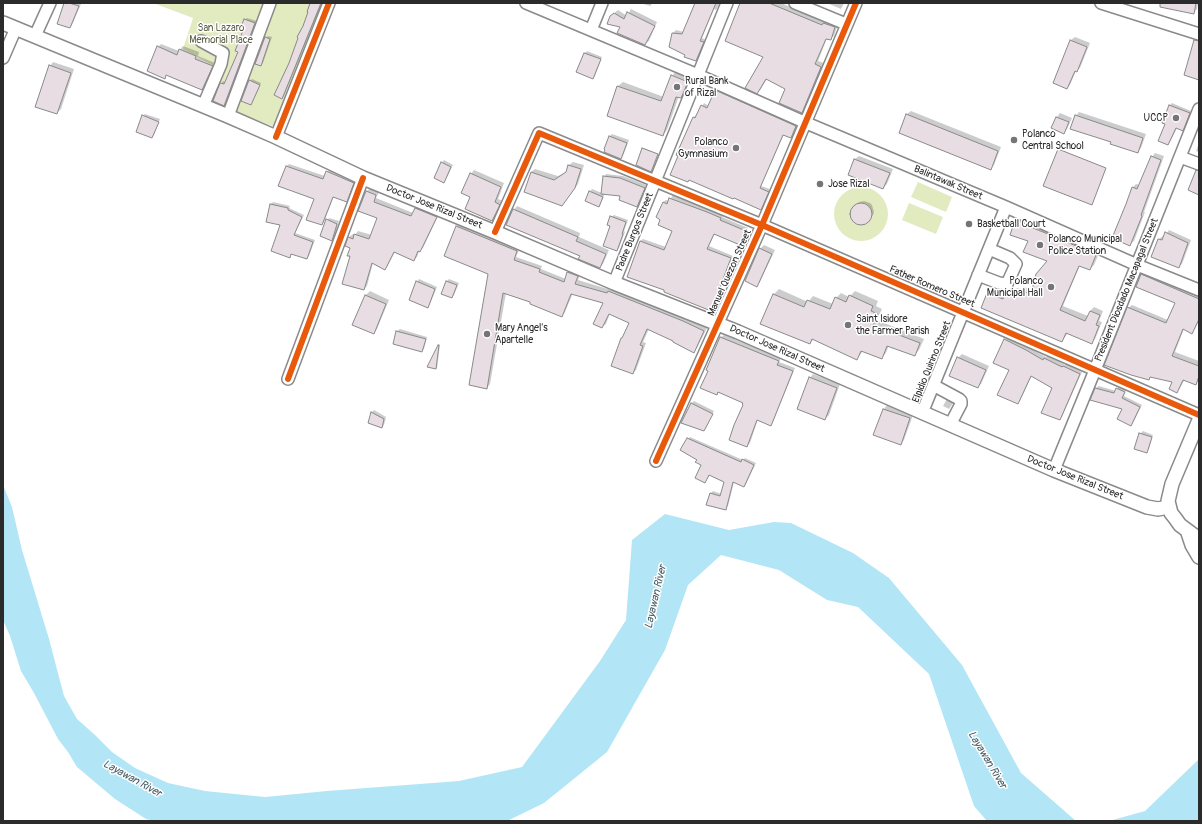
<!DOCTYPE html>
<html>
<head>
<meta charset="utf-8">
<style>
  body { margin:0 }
  #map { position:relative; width:1202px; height:824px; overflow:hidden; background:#fff; font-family:Pangolin,sans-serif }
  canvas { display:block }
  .frame { position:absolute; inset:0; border:4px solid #2b2b2b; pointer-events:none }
</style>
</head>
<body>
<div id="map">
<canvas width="1202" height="824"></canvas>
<div class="frame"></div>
</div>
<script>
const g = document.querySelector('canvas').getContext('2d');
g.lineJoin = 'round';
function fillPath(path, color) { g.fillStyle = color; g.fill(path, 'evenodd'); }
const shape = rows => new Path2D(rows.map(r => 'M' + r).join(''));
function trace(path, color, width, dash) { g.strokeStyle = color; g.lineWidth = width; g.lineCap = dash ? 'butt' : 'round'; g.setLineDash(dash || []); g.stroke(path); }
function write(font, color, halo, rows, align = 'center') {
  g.font = font + ' Pangolin,sans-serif'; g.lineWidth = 3; g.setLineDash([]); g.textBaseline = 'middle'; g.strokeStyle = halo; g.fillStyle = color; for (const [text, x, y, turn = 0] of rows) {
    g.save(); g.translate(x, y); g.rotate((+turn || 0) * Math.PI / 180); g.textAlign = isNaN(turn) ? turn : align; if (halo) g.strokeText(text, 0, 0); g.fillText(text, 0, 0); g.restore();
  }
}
fillPath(shape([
  [153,3,266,3,226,109,201,98,214,66,183,49,193,18],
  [268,3,323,3,275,127,228,109],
  [918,182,952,197,946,212,911,197],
  '834 214a27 27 0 1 1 54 0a27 27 0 1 1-54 0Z',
  [909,203,943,217,936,234,902,220]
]), '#e2eac0');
fillPath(shape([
  [3,485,12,507,22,550,49,639,64,696,77,719,95,735,112,752,135,768,168,783,205,791,265,797,327,791,459,781,522,767,600,661,626,620,632,540,665,514,729,530,774,522,791,523,853,553,889,578,962,665,1021,773,1076,821,987,821,974,806,929,674,858,607,827,600,779,570,721,555,688,585,665,650,607,752,544,803,507,821,154,821,146,819,115,799,77,767,68,752,58,739,34,693,21,671,10,636,3,620],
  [1199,759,1199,821,1109,821,1145,811]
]), '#b2e6f6');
fillPath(shape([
  [65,3,81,4,72,25,70,27],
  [310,3,322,3,284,96,282,98,290,63,304,26,311,3],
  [640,3,653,3,650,6],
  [696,3,720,3,716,10,714,9,702,38,706,40,698,57,696,60,671,46,673,33,676,30,684,32],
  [741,3,781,3,837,27,834,36,830,39,827,38,818,61,824,63,805,109,801,112,787,89,767,79,761,89,757,93,764,57],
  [827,3,844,3,841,9],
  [1166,3,1198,3,1197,9,1193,13],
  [631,9,657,22,649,41,645,44,621,26,610,17,618,10,627,16],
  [247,18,257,21,226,103,224,105,221,84,223,81,226,82,239,51,246,27,245,20],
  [268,36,272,37,263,63,261,65,266,38],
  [1075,37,1090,43,1080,68,1076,71,1070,85,1067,88,1054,83,1071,40],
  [161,44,179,51,183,46,199,52,198,56,215,63,205,85,202,88,167,74,164,77,158,47],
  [587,51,602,57,595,76,593,78,585,53],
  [53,62,74,69,61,109,57,113,50,66],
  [676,71,692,77,685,93,681,97,679,96,667,130,663,135,618,86,623,82,664,97,672,76],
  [252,79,261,83,253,101,251,104,250,81],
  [717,89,798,124,793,135,791,137,784,134,761,186,770,189,763,207,761,209,677,155,694,117,696,115,697,116,704,103,709,106,715,91],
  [1172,103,1191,111,1185,128,1182,130,1177,128,1170,142,1168,144,1166,123,1163,122,1170,105],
  [911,111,1001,147,994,165,990,169,900,132,907,114],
  [1079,112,1146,134,1141,148,1137,152,1112,141,1076,116],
  [1060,113,1072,118,1067,129,1064,132,1052,128,1057,117],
  [145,114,160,119,154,135,152,137,143,116],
  [612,134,629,140,623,156,621,158,605,149,610,136],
  [1199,143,1199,152,1196,151],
  [644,148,658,154,651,171,643,149],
  [1059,149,1106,168,1092,203,1059,150],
  [1155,153,1164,156,1144,212,1145,212,1134,241,1130,244,1133,187,1136,184,1140,185,1152,157],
  [859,156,893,169,887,184,883,188,849,175,855,159],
  [444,160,453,165,446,179,444,182,442,163],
  [573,162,584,165,578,184,565,201,531,172,535,169,558,176,568,171,569,165],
  [289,164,325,176,329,170,355,180,349,199,346,201,334,196,324,222,322,224,315,199,287,166],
  [474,170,504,183,498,199,503,201,496,216,492,220,471,197,471,174],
  [606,174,623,176,646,185,639,204,637,206,622,195,605,193,601,203,599,206,590,192,592,189,602,193,604,177],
  [370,188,379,192,376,198,413,213,416,208,419,205,439,214,423,248,419,251,417,257,413,260,395,252,388,265,385,269,373,263,367,286,364,289,351,256,351,247,346,246,349,237,353,234,355,235,358,231,372,235,379,218,366,192],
  [673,195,710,210,723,216,722,217,748,228,742,241,740,244,715,233,709,246,733,256,714,307,711,310,640,241,643,239,666,247,673,230,663,202,666,200,669,201],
  [864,201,870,203,872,205,874,212,873,215,865,223,858,224,853,220,851,213,854,206,859,202],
  [273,202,290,206,289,208,304,215,295,233,315,240,309,256,307,258,292,253,289,256,281,225,271,204],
  [517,206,580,233,579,237,609,250,603,264,600,267,581,255,514,210],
  [614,215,628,220,624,231,625,232,619,248,617,250,611,226,611,217],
  [1020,216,1100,251,1094,265,1090,269,1080,265,1063,306,1088,316,1090,311,1094,307,1103,311,1099,321,1102,322,1095,339,1091,343,1068,333,1062,341,988,294,992,290,1005,295,1010,290,1013,292,1017,288,1021,289,1024,287,1034,290,1049,261,1029,240,1012,234,1016,220],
  [329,218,339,221,334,238,332,240,327,220],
  [460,223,520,248,516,257,542,266,541,269,566,279,568,272,572,269,581,273,578,280,611,290,612,288,687,318,707,328,697,348,694,351,675,340,649,329,643,342,646,343,636,370,633,373,631,322,610,313,606,324,602,327,604,302,573,293,565,312,562,316,532,302,506,293,490,384,487,388,489,273,457,226],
  [1169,230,1191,240,1182,264,1178,267,1159,239,1163,236,1164,237],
  [764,245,775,250,760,282,757,285,760,249],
  [1145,272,1199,295,1199,321,1195,329,1192,332,1184,329,1175,352,1199,361,1199,380,1196,384,1185,379,1180,388,1177,392,1174,381,1151,376,1149,379,1128,308,1132,305,1168,320,1176,303,1141,275],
  [419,279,437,287,430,304,428,306,417,282],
  [449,279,459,283,454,295,452,297,442,293,447,281],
  [779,289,808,302,813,296,833,304,836,298,841,293,849,297,855,291,878,301,876,306,882,309,877,320,924,339,919,350,914,355,889,345,886,353,881,358,863,351,857,359,814,339,810,343,761,323,774,294],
  [370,291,389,300,377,329,374,333,354,325,366,295],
  [400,329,427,337,424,349,422,351,394,343,397,331],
  [724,335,781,358,779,362,795,368,773,422,771,425,758,419,750,443,747,446,744,402,719,392,716,394,709,371,707,370,721,337],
  [1008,337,1046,357,1048,356,1065,365,1066,364,1082,372,1062,417,1059,419,1054,387,1032,375,1020,401,1017,403,1010,370,1005,340],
  [440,344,437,368,436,368,439,345],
  [962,354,989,366,981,384,977,387,958,358],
  [813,374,840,384,829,415,825,419,810,378],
  [1099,386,1116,391,1119,387,1126,390,1124,396,1142,405,1133,423,1131,425,1124,409,1092,399,1096,388],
  [947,399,953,403,949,409,943,406],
  [694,401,714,411,706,428,703,430,682,423,692,403],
  [887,405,913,415,904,440,901,444,875,434,884,409],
  [374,410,386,417,384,425,382,427,371,413],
  [1143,431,1153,435,1149,449,1146,452,1140,434],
  [690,437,743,460,745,458,756,463,746,484,744,486,734,482,728,506,726,508,710,494,713,491,722,494,725,481,710,475,705,482,702,464,698,460,688,439]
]), '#0003');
const building = shape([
  [64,3,69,3,79,6,70,28,57,24,64,3],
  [310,3,321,3,282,99,274,95,289,63,298,38,297,37,303,26,308,12,307,12,310,3],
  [695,3,716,3,700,41,704,42,696,61,684,57,685,55,669,47,672,33,682,34,695,3],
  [740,3,769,3,822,25,823,23,835,27,831,40,826,39,815,64,821,67,802,113,779,103,785,89,766,79,757,94,745,88,763,57,725,41,740,3],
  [1160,3,1196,3,1194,14,1160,7,1160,3],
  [627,12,655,26,645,45,617,33,620,27,607,24,610,16,614,13,624,19,627,12],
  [244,19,255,23,224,106,213,101,220,83,224,84,238,52,235,51,244,28,241,27,244,19],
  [265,37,270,39,261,66,255,64,265,37],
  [1070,40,1087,47,1077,72,1075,71,1067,89,1053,83,1070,40],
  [1194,40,1199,41,1199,80,1184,75,1194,40],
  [157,46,177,55,179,49,196,56,195,59,213,66,202,90,166,75,165,79,147,71,157,46],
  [584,53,601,59,593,79,576,72,584,53],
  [49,65,71,73,57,114,35,107,49,65],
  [671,75,688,82,681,98,676,97,663,136,607,116,617,86,661,101,671,75],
  [249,80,260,85,251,105,241,101,249,80],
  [715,90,796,126,791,138,783,135,760,188,769,192,761,210,734,198,733,199,689,180,688,182,670,175,678,156,676,155,693,117,695,118,701,105,707,108,715,90],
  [1169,105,1190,113,1183,131,1176,128,1168,145,1158,141,1165,124,1162,123,1169,105],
  [906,114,998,151,991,170,899,133,906,114],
  [142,115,159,122,152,138,136,132,142,115],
  [1075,115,1143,138,1138,153,1110,144,1111,142,1070,129,1075,115],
  [1056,117,1069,122,1064,134,1051,128,1056,117],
  [609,136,627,143,621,159,604,152,605,150,604,149,609,136],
  [642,148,658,154,651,172,636,165,642,148],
  [1058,149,1106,168,1092,205,1043,186,1058,149],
  [1151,156,1161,160,1141,215,1142,216,1130,246,1112,238,1126,204,1132,187,1137,189,1151,156],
  [854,159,890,173,883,189,848,175,854,159],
  [441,162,451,167,444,183,434,178,441,162],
  [568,165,581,169,575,188,562,206,524,192,531,172,554,180,566,172,568,165],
  [286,166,323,179,326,171,354,183,347,202,333,197,322,225,306,220,314,199,278,186,286,166],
  [1196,170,1199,171,1199,195,1188,190,1196,170],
  [470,173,501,187,495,202,500,205,492,221,465,209,470,197,461,193,470,173],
  [603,176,620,178,645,188,637,207,619,200,620,196,601,194,603,176],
  [366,191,376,195,374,202,411,216,415,208,437,217,420,252,418,251,414,261,394,252,385,270,372,263,364,290,342,284,350,256,347,256,350,248,345,246,348,237,353,239,354,234,369,239,377,218,358,211,366,191],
  [589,191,603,197,599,207,585,201,589,191],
  [669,198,707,212,721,218,720,220,746,231,740,245,714,234,707,249,731,258,711,311,664,292,664,290,627,277,640,241,664,250,672,231,658,225,660,220,656,217,663,202,667,204,669,198],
  '850 214a11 11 0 1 1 22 0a11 11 0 1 1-22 0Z',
  [270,204,288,208,288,210,302,217,294,235,313,242,307,259,291,254,290,258,271,251,280,225,266,222,270,204],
  [513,209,578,237,576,241,606,254,600,268,578,259,580,256,506,225,513,209],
  [610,216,626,222,622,234,623,234,617,251,603,246,610,226,607,225,610,216],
  [326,219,337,224,332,241,320,236,326,219],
  [1015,220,1034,227,1033,228,1058,238,1096,255,1090,270,1079,266,1060,310,1085,321,1090,311,1100,315,1096,325,1099,326,1092,344,1066,333,1062,342,981,308,987,293,1003,299,1005,294,1010,296,1012,291,1018,294,1019,290,1033,295,1033,284,1036,274,1047,261,1023,252,1028,241,1010,235,1015,220],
  [456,226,517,251,514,260,540,269,539,272,564,282,567,272,578,276,575,284,607,293,608,291,683,321,704,331,694,353,673,342,673,341,647,329,640,345,643,346,633,374,611,366,621,338,622,338,629,323,609,314,602,328,593,324,603,303,571,294,562,317,530,304,530,302,503,293,487,389,469,385,488,274,444,256,456,226],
  [1165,232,1188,243,1179,268,1151,257,1158,239,1162,240,1165,232],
  [759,248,772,254,757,287,745,281,759,248],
  [1141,274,1199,299,1199,319,1192,334,1183,329,1172,356,1199,366,1199,376,1196,385,1183,380,1177,393,1169,389,1172,382,1150,377,1149,380,1131,375,1104,365,1127,307,1166,323,1175,303,1136,287,1141,274],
  [416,281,435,289,428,308,409,300,416,281],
  [446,281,457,285,452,298,441,294,446,281],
  [773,294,804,307,807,300,830,309,835,297,846,302,849,295,873,306,871,311,878,314,873,325,920,343,915,356,887,346,882,359,861,351,857,360,812,339,810,344,760,324,773,294],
  [365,295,386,304,374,334,352,325,365,295],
  [396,331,426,339,422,352,393,344,396,331],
  [720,337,779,361,777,365,793,371,771,426,757,420,747,447,729,440,734,425,743,405,742,404,743,403,718,392,717,395,700,388,708,371,706,370,720,337],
  [1004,339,1026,350,1043,360,1044,358,1062,367,1063,366,1080,374,1060,420,1041,413,1052,388,1031,376,1018,404,997,395,1009,370,993,363,1004,339],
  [438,345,439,345,436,369,427,367,438,345],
  [957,357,986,370,978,388,949,376,957,357],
  [809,377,837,388,825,420,797,409,809,377],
  [1095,388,1114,393,1116,388,1125,392,1122,398,1140,407,1131,426,1117,419,1122,409,1090,400,1095,388],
  [691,403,713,414,704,431,681,423,691,403],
  [883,409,910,418,901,445,873,435,883,409],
  [371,412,384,419,382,428,368,423,371,412],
  [1139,433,1152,437,1147,453,1134,449,1139,433],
  [687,438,741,462,742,459,754,465,744,487,733,482,726,510,706,505,710,493,720,496,724,482,709,475,705,483,695,478,701,465,695,462,697,460,680,450,687,438]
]);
fillPath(building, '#e7dde3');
trace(building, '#8a8a8a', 1);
const minor = shape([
  [526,3,698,75,804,122,1006,207,1137,265,1199,290],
  [795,3,846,24],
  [1101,3,1199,34],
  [591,30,602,3],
  [35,36,50,3],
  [201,41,223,53,221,64,203,106],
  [3,58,16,28],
  [228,116,270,3],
  [276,137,329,3],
  [1180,157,1199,164],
  [495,232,539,133,762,225,1199,415],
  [978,275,999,283,1007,284,1016,264,1010,258,989,249],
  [614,283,727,3],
  [288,379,363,178],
  [933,385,959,399,961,401,961,404,950,425],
  [922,413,1006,207],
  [656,461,762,225,856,3],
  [1054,470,1095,370,1199,109]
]);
const major = shape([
  [3,23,228,116,276,137,363,178,495,232,614,283,738,332,1054,470,1147,507,1158,509,1169,507],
  [1199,420,1172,484,1168,501,1171,513,1175,518,1180,525,1199,539],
  [1187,530,1192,545,1199,557]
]);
trace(minor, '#8a8a8a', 14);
trace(major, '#8a8a8a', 16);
trace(minor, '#fff', 11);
trace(major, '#fff', 13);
trace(shape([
  [276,137,329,3],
  [495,232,539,133,762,225,1199,415],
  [288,379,363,178],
  [656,461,762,225,856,3]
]), '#e8590c', 6);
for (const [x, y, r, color] of [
  [677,87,4,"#757575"],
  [1176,118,4,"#757575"],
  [1014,140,4,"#757575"],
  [736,148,4,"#757575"],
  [820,184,4,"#757575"],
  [969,224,4,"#757575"],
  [1040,245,4,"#757575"],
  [1051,287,4,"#757575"],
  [848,325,4,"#757575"],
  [487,334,4,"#757575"]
]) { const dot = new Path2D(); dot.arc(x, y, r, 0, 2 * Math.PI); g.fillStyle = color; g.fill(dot); trace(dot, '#fff', 1.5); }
write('10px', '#5b5f48', '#fff', [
  ["San Lazaro",221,28],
  ["Memorial Place",221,40]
]);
write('10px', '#2b2b2b', '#fff', [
  ["Rural Bank",685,81],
  ["of Rizal",685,93],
  ["UCCP",1168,118,"right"],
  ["Polanco",1022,134],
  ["Central School",1022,146],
  ["Polanco",728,142,"right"],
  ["Gymnasium",728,154,"right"],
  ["Jose Rizal",828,184],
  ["Basketball Court",977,224],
  ["Polanco Municipal",1048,239],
  ["Police Station",1048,251],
  ["Polanco",1043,281,"right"],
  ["Municipal Hall",1043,293,"right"],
  ["Saint Isidore",856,319],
  ["the Farmer Parish",856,331],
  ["Mary Angel's",495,328],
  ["Apartelle",495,340]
], 'left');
write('10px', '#2b2b2b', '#fff', [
  ["Balintawak Street",948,183,23],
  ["Doctor Jose Rizal Street",434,207,22],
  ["Padre Burgos Street",635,232,-68],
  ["Manuel Quezon Street",730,273,-66],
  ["Father Romero Street",932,287,23],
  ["President Diosdado Macapagal Street",1127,290,-68],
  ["Doctor Jose Rizal Street",777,349,24],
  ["Elpidio Quirino Street",932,362,-68],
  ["Doctor Jose Rizal Street",1075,478,22]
]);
write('italic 11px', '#4a6067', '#fff', [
  ["Layawan River",656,597,-77],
  ["Layawan River",987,760,59],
  ["Layawan River",132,779,29]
]);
</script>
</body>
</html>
